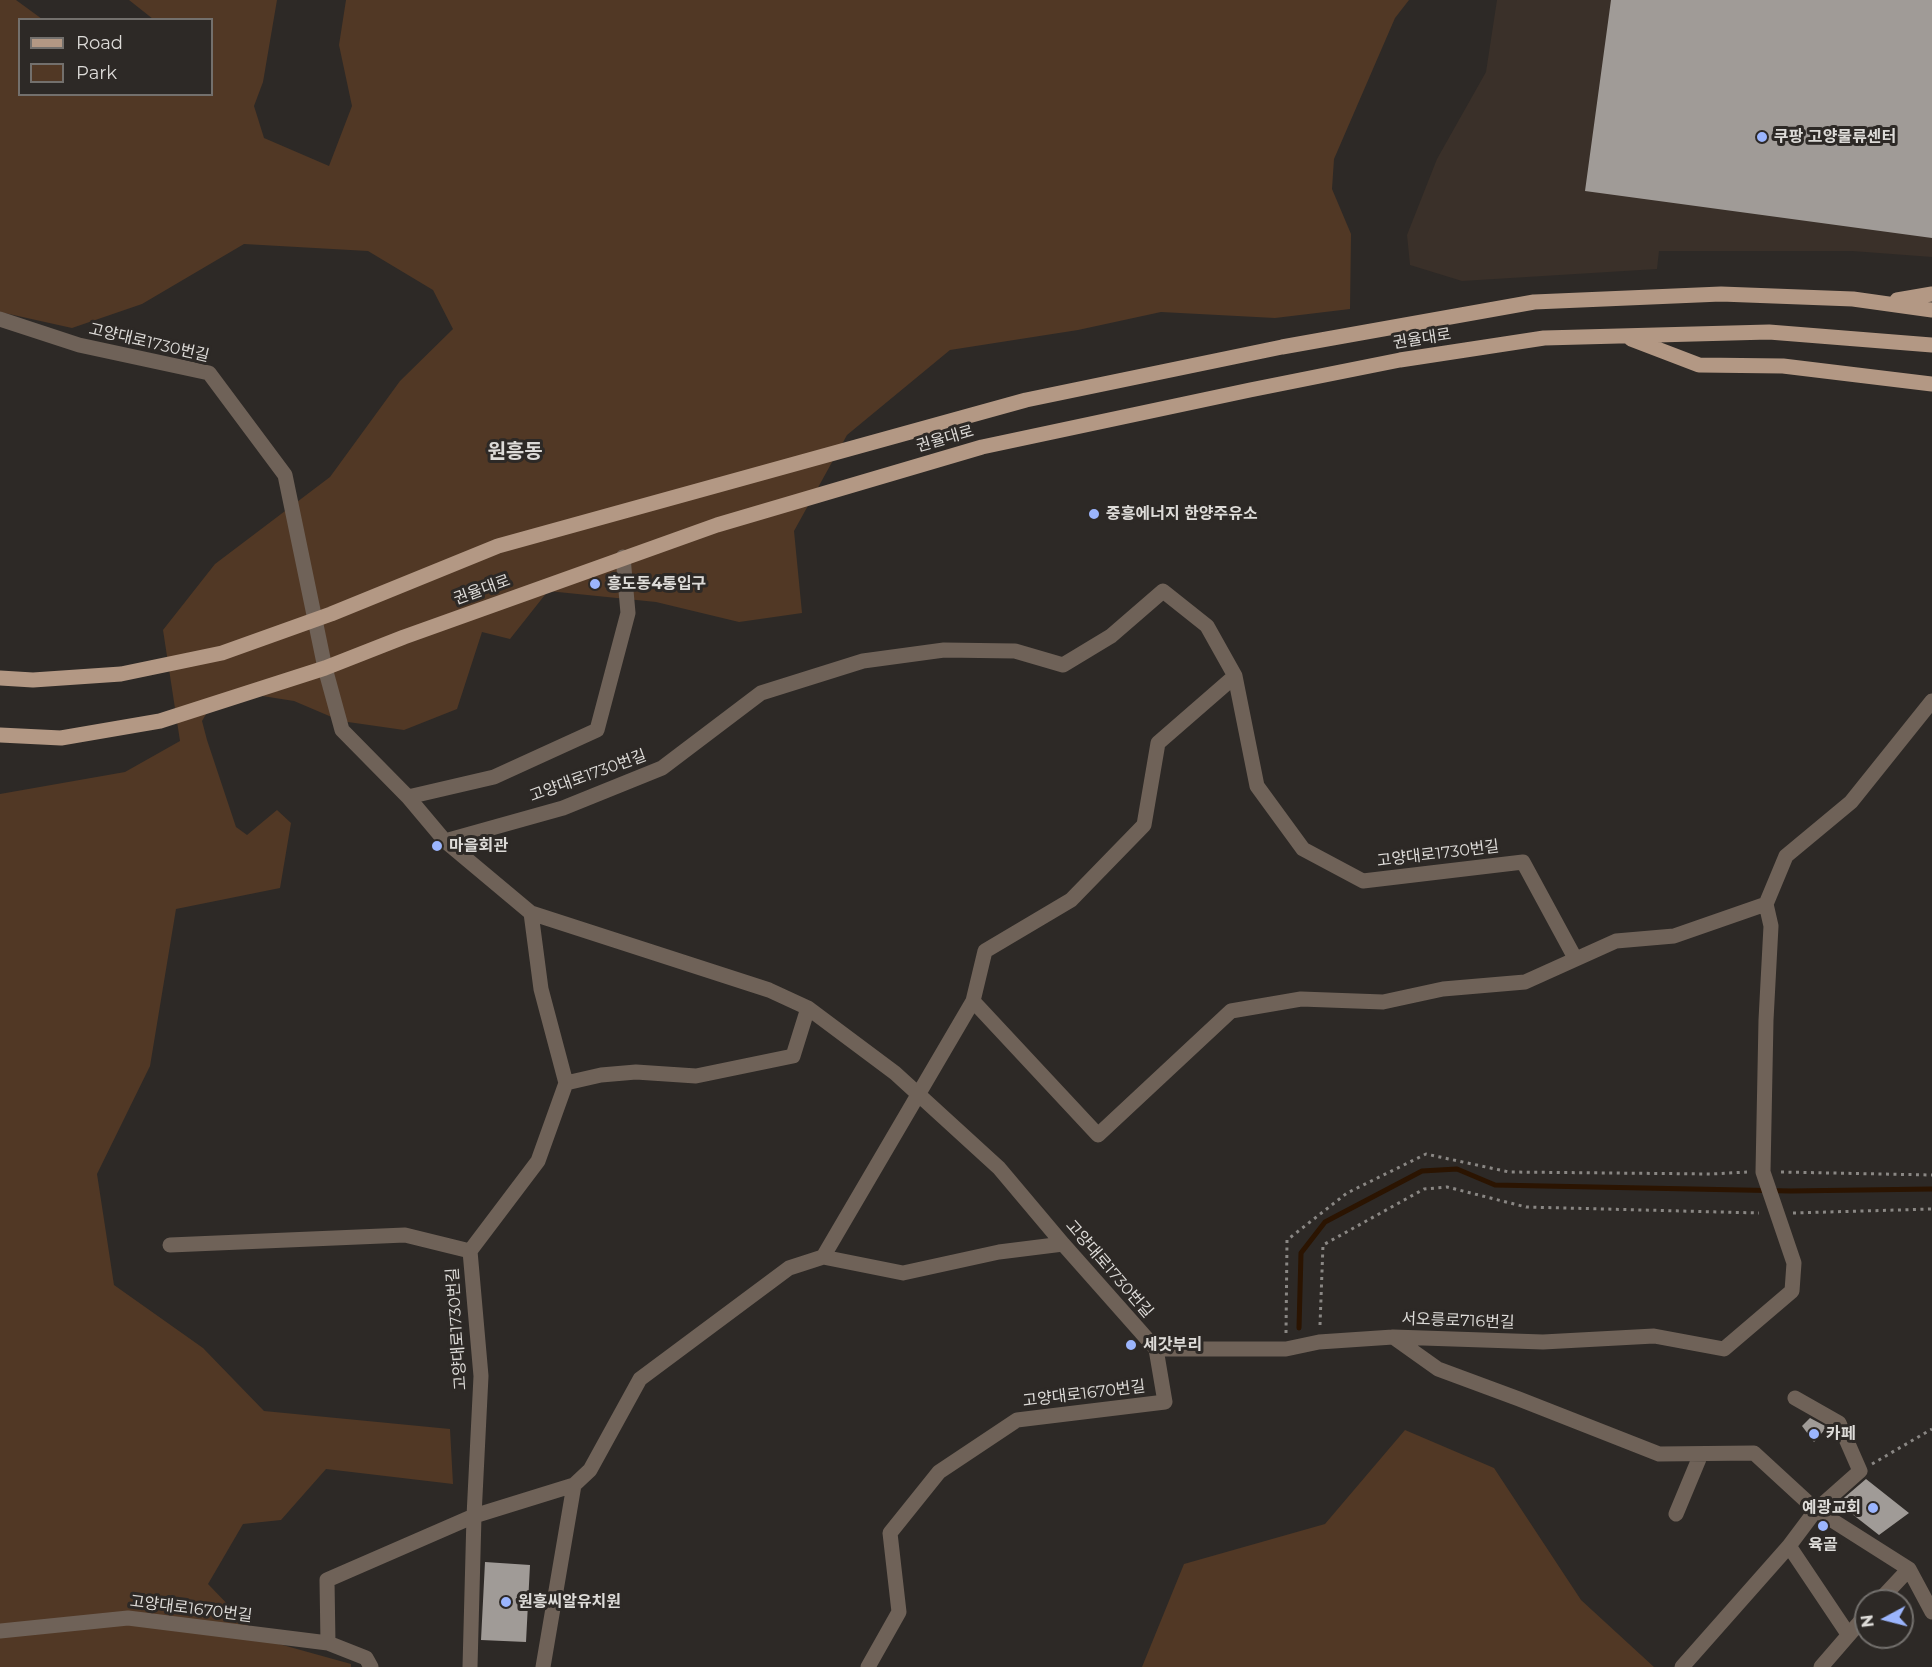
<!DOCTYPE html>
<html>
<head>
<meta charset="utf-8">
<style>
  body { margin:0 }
  #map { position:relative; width:1932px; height:1667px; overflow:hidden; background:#2d2926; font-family:Montserrat,sans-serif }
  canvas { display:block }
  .legend { position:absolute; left:18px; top:18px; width:195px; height:78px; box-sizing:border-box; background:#2d2926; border:2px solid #73706d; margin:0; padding:8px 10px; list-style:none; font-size:18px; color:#dddbd8 }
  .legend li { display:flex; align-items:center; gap:12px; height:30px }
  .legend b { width:30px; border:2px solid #73706d }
  .north { position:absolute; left:1854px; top:1589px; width:60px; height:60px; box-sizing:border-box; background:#2d2926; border:2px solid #73706d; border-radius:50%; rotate:263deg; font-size:16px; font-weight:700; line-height:24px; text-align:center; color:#dddbd8 }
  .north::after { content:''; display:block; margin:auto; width:21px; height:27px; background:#9bb5fd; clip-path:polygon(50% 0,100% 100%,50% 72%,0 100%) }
</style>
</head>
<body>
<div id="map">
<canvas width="1932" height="1667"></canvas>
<ul class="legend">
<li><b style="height:8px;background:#b39884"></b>Road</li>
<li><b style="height:16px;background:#513825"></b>Park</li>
</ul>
<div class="north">N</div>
</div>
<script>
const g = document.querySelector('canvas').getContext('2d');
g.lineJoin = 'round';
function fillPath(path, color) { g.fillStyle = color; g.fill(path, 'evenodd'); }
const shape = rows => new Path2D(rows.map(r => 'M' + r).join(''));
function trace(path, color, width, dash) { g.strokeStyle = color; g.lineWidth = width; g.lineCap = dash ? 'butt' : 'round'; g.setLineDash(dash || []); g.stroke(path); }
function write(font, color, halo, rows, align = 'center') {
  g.font = font + ' Montserrat,"Noto Sans KR",sans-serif'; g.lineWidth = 6; g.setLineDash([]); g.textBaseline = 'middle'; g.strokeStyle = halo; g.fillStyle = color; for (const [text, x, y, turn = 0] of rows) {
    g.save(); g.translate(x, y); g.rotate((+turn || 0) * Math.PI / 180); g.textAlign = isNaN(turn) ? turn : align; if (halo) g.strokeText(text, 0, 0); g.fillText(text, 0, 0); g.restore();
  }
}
fillPath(shape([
  [1497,0,1932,0,1932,257,1852,251,1659,251,1657,269,1462,281,1410,265,1407,235,1437,159,1486,72]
]), '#3a3029');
fillPath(shape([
  [0,0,16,0,42,19,20,20,20,94,141,95,212,94,212,20,153,19,129,0,277,0,263,82,254,106,264,138,329,166,352,106,339,45,346,0,1409,0,1395,18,1334,159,1332,189,1351,234,1350,309,1275,318,1161,312,1078,330,950,350,847,435,794,531,802,613,739,622,656,602,548,591,510,639,482,632,457,709,404,730,341,721,294,701,237,692,213,702,202,721,207,740,236,827,247,835,277,810,291,823,280,888,176,909,150,1066,97,1174,114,1285,203,1348,264,1411,450,1429,453,1484,326,1469,281,1520,243,1524,208,1584,261,1639,351,1664,351,1667,0,1667,0,794,125,772,180,741,163,630,215,564,330,477,400,381,453,329,433,290,368,251,244,244,142,304,72,328,0,312],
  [1405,1430,1494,1468,1581,1600,1654,1667,1142,1667,1184,1564,1325,1524]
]), '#513825');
trace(shape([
  [1299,1328,1301,1253,1325,1222,1422,1171,1457,1169,1495,1185,1791,1191,1932,1189]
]), '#2b1401', 5);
fillPath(shape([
  [1611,0,1932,0,1932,238,1585,191],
  [1810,1418,1827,1427,1814,1442,1802,1426],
  [1866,1479,1909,1513,1879,1535,1838,1503],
  [485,1562,530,1565,526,1642,481,1640]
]), '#a09b97');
trace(shape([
  [1781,1172,1932,1175],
  [1793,1213,1932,1209],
  [1320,1325,1323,1245,1424,1189,1447,1187,1526,1207,1759,1213],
  [1286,1333,1287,1240,1347,1193,1426,1154,1509,1172,1711,1174,1747,1172],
  [1872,1464,1932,1429]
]), '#8a8784', 3, [3, 4.5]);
trace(shape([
  [0,319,79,345,209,373,285,475,325,668,342,730,408,797,445,841,531,913,769,990,808,1008,895,1073,999,1168,1063,1244,1156,1349,1286,1349,1319,1342,1393,1337,1543,1342,1654,1336,1724,1349,1792,1291,1794,1263,1763,1172,1766,1020,1771,926,1766,904,1786,856,1851,802,1932,701],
  [408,797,494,777,597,730,628,613,623,557],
  [445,841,563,808,662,768,761,693,863,661,944,650,1015,651,1063,665,1111,636,1163,591,1207,626,1235,676,1257,786,1303,849,1363,881,1523,862,1575,958],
  [973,1001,985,951,1071,900,1144,825,1158,743,1235,676],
  [566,1083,601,1075,636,1072,696,1076,793,1056,808,1008],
  [170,1245,405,1235,470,1251],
  [823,1257,973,1001,1098,1135,1231,1011,1301,999,1383,1002,1443,989,1525,982,1616,941,1674,936,1766,904],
  [1393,1337,1438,1369,1519,1399,1659,1454,1754,1453,1816,1510,1909,1569,1932,1612],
  [1676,1514,1701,1454],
  [1789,1546,1848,1634],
  [1879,1601,1909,1569],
  [0,1631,128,1618,328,1643,366,1658,371,1667],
  [328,1643,327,1580,474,1516,574,1485],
  [470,1667,474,1516,481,1376,470,1251,538,1161,566,1083,541,989,531,913],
  [543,1667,574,1485,590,1470,640,1379,789,1268,823,1257,903,1273,999,1252,1063,1244],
  [868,1667,899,1612,890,1533,939,1472,1017,1420,1165,1402,1156,1349],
  [1682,1667,1789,1546,1816,1510,1860,1471,1839,1423,1795,1398],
  [1821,1667,1866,1615]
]), '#6f6258', 15);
trace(shape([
  [1897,300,1932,294],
  [1631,339,1699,365,1783,366,1932,384],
  [0,678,33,680,121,674,222,653,331,614,498,546,1026,400,1282,347,1534,302,1721,294,1853,299,1932,310],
  [0,735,61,738,160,721,325,668,404,637,717,525,982,447,1250,390,1400,360,1544,338,1769,332,1932,345]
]), '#b39884', 15);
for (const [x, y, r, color] of [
  [1762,137,6,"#9bb5fd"],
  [1094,514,6,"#9bb5fd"],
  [595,584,6,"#9bb5fd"],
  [437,846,6,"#9bb5fd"],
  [1131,1345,6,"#9bb5fd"],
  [1814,1434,6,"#9bb5fd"],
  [1873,1508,6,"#9bb5fd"],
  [1823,1526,6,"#9bb5fd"],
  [506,1602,6,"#9bb5fd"]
]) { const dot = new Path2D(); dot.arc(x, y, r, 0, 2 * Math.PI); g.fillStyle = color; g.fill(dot); trace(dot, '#2d2926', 2); }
write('bold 16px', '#dddbd8', '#2d2926', [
  ["쿠팡 고양물류센터",1774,137],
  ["중흥에너지 한양주유소",1106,514],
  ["흥도동4통입구",607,584],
  ["마을회관",449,846],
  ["세갓부리",1143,1345],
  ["카페",1826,1434],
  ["예광교회",1861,1508,"right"],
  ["육골",1823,1545,"center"],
  ["원흥씨알유치원",518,1602]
], 'left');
write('16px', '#dddbd8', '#2d2926', [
  ["권율대로",1422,339,-9],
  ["고양대로1730번길",149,343,13],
  ["권율대로",945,439,-16],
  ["권율대로",482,590,-20],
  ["고양대로1730번길",588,776,-20],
  ["고양대로1730번길",1438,854,-7],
  ["고양대로1730번길",1109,1269,49],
  ["서오릉로716번길",1458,1321,2],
  ["고양대로1730번길",457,1329,-94],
  ["고양대로1670번길",1084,1394,-7],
  ["고양대로1670번길",191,1609,7]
]);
write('bold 20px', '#dddbd8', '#2d2926', [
  ["원흥동",515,452]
]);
</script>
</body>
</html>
